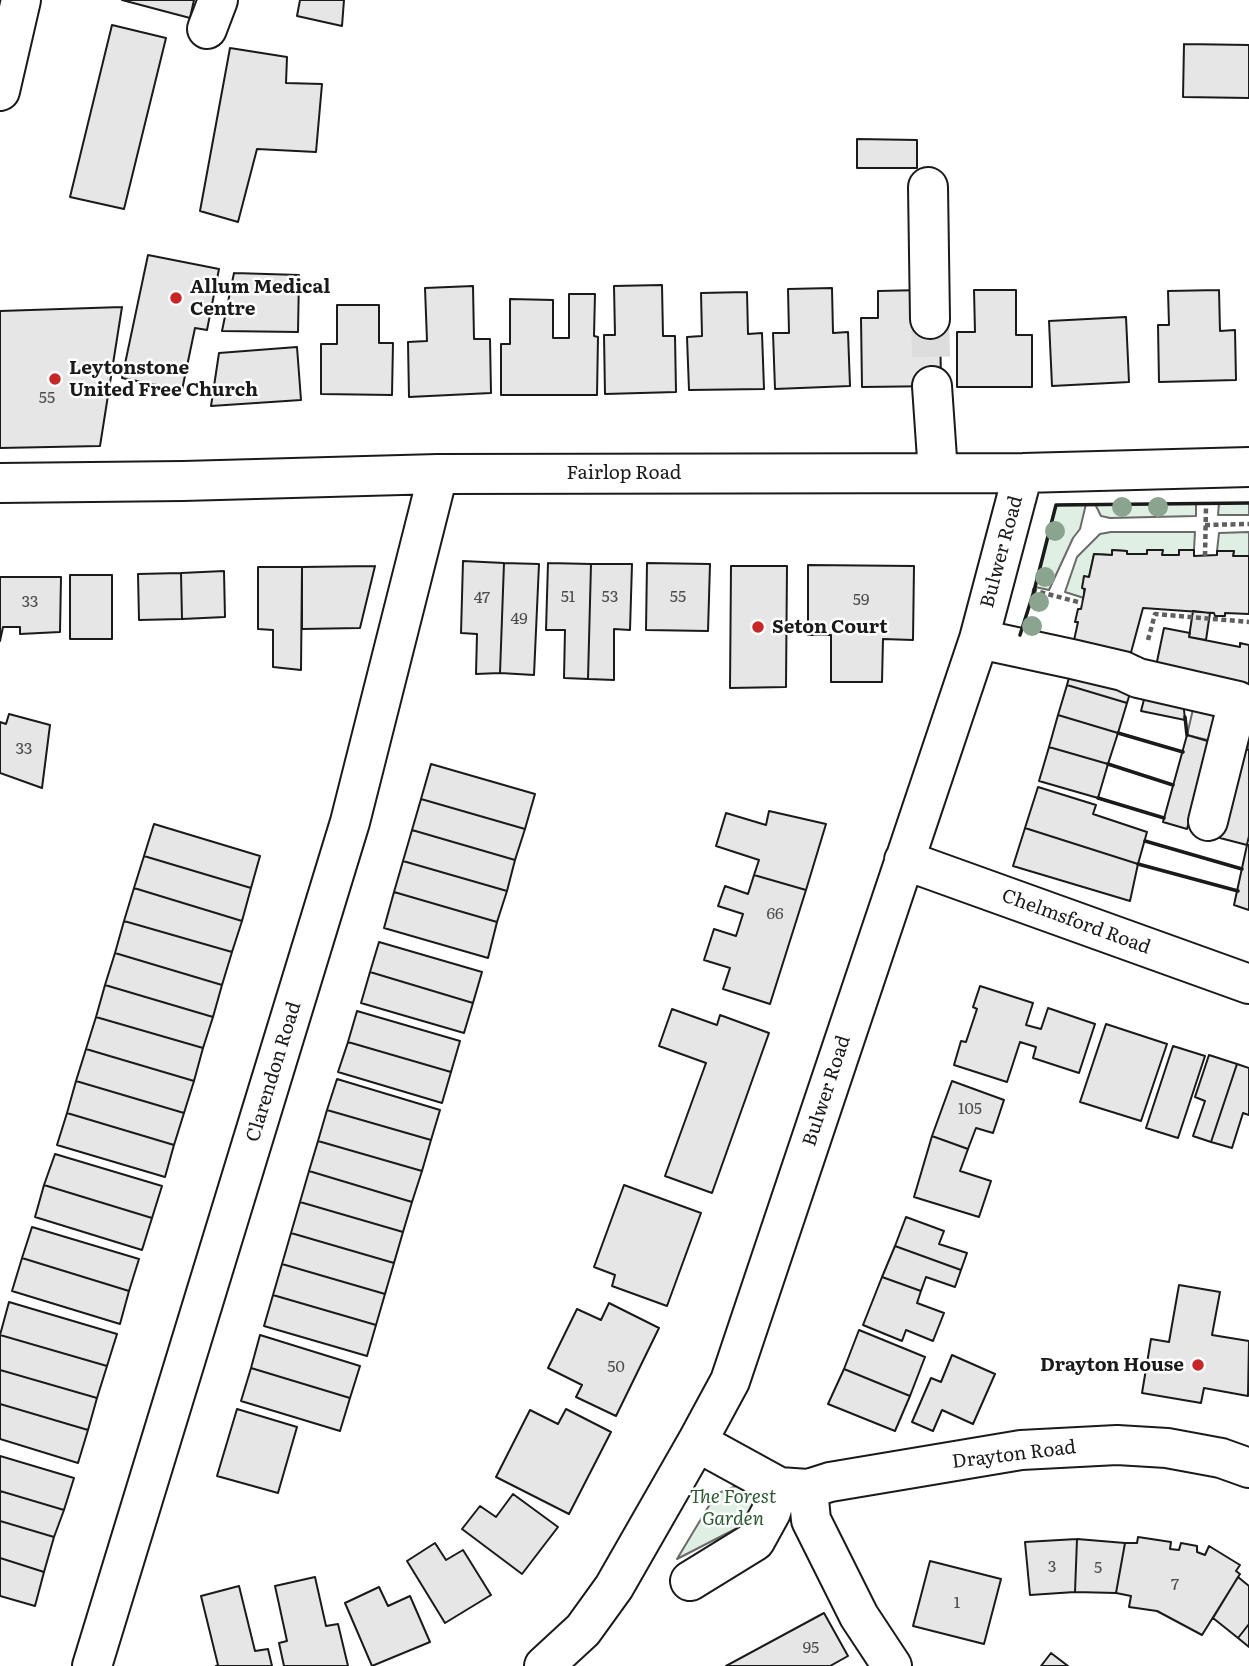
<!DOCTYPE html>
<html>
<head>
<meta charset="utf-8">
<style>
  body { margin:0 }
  canvas { display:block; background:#fff }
</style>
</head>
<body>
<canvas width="1249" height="1666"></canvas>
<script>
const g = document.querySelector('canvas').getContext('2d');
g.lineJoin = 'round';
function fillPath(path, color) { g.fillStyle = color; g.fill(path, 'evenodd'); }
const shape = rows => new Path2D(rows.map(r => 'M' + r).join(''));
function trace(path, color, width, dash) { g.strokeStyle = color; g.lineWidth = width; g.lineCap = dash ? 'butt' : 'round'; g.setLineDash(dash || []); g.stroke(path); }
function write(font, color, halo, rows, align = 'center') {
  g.font = font + ' Literata,serif'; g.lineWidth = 5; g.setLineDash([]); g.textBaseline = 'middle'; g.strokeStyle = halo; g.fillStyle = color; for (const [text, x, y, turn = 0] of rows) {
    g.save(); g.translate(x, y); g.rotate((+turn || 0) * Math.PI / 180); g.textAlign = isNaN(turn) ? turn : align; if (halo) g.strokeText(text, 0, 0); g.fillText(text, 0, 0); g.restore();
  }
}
const green = shape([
  [1219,503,1249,503,1249,515,1218,515,1219,503],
  [1086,504,1080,529,1073,538,1049,590,1035,587,1056,505,1086,504],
  [1095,504,1196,504,1196,516,1110,518,1101,516,1095,504],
  [1111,532,1195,532,1194,550,1179,550,1179,555,1162,555,1162,550,1148,550,1147,554,1127,554,1127,551,1113,550,1112,555,1094,554,1089,577,1084,577,1084,598,1065,592,1077,557,1100,534,1111,532],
  [1249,532,1249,556,1233,556,1234,551,1217,551,1219,533,1249,532],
  [749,1481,762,1495,747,1523,677,1559,716,1494,749,1481]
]);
fillPath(green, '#e0efe3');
trace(green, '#6a6a6a', 2);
const parking = shape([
  [1197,692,1249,696,1249,750,1187,735,1197,692]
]);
fillPath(parking, '#ededed');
trace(parking, '#6a6a6a', 2);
const building = shape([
  [122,0,194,0,190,18,122,0],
  [300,0,344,0,342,26,297,16,300,0],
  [112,25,166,38,124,209,70,197,112,25],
  [1184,44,1249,45,1249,98,1183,97,1184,44],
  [230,48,287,57,286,83,322,84,316,152,257,149,238,222,200,211,230,48],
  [857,139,917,140,917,168,857,168,857,139],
  [148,255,219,269,207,330,195,328,182,390,122,378,148,255],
  [234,273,299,275,298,332,222,331,234,273],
  [662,285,663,336,675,336,676,392,605,394,604,335,615,335,614,286,662,285],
  [473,286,474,339,490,339,491,393,409,397,408,342,427,341,425,288,473,286],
  [832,288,833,333,848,332,850,386,775,389,773,333,789,333,788,289,832,288],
  [923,290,940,318,941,386,862,387,861,318,878,318,878,291,923,290],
  [974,290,1016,290,1016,335,1032,335,1032,387,957,387,957,332,975,332,974,290],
  [1219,290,1220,331,1235,330,1236,380,1159,382,1158,325,1169,325,1168,291,1219,290],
  [747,292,748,334,762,333,764,389,689,390,687,337,702,336,701,293,747,292],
  [569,294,595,294,594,336,598,337,597,395,501,395,501,344,510,344,510,299,553,300,553,338,569,338,569,294],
  [337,305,379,305,379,343,393,343,392,395,321,394,321,344,337,344,337,305],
  [122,307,100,446,0,448,0,311,122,307],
  [1126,317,1129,382,1052,386,1049,321,1126,317],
  [297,347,301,400,211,406,219,353,297,347],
  [1112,550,1127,551,1127,554,1147,554,1147,550,1163,550,1162,555,1179,555,1179,550,1194,550,1194,556,1217,555,1217,551,1234,551,1233,556,1249,556,1249,614,1225,613,1225,616,1215,616,1214,613,1143,608,1129,660,1073,645,1078,622,1075,622,1078,609,1081,609,1085,589,1082,588,1084,576,1089,577,1094,554,1112,555,1112,550],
  [463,561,504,563,500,673,476,674,477,634,461,633,463,561],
  [504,563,539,564,534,675,500,673,504,563],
  [548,563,591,564,588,679,564,678,565,630,546,630,548,563],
  [647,563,710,564,708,631,646,630,647,563],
  [591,564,632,564,630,630,614,629,614,680,588,679,591,564],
  [808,565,914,566,913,640,883,639,882,682,831,682,831,635,808,635,808,565],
  [375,566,360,628,302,629,302,567,375,566],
  [731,566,787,566,786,687,730,688,731,566],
  [258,567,302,567,301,670,273,667,273,630,258,629,258,567],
  [224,571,225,617,182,619,181,573,224,571],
  [181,573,182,619,139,620,138,574,181,573],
  [70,575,112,575,112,639,70,639,70,575],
  [0,577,61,577,60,632,20,634,20,627,3,627,0,641,0,577],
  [1193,611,1210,613,1206,640,1189,637,1193,611],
  [1164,628,1190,633,1189,637,1240,647,1240,643,1249,645,1249,696,1154,676,1164,628],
  [1072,667,1133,684,1127,703,1067,685,1072,667],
  [1067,685,1127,703,1118,733,1058,715,1067,685],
  [1147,688,1183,700,1185,720,1141,711,1147,688],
  [9,714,50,725,42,788,0,773,0,722,6,724,9,714],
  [1058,715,1118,733,1108,764,1049,747,1058,715],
  [1187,735,1211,742,1187,829,1163,822,1187,735],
  [1049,747,1108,764,1098,798,1039,781,1049,747],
  [1243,749,1249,750,1249,836,1247,845,1220,838,1243,749],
  [431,764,535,794,525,829,421,799,431,764],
  [1038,787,1096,805,1093,814,1147,832,1138,864,1025,828,1038,787],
  [421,799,525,829,515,860,412,830,421,799],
  [769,811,826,824,806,890,754,875,759,860,716,846,726,813,766,825,769,811],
  [154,824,260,856,251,888,144,856,154,824],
  [1025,828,1138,864,1130,901,1013,866,1025,828],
  [412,830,515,860,507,891,403,861,412,830],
  [1247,845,1249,845,1249,910,1234,905,1247,845],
  [144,856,251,888,242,921,134,888,144,856],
  [403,861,507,891,497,922,394,892,403,861],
  [754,875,806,890,770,1004,723,989,730,968,704,960,714,929,736,936,743,914,718,906,725,886,748,894,754,875],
  [134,888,242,921,232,952,124,921,134,888],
  [394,892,497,922,488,958,384,928,394,892],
  [124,921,232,952,222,985,115,953,124,921],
  [379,942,482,972,473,1003,370,972,379,942],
  [115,953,222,985,213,1017,105,985,115,953],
  [370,972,473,1003,464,1033,361,1003,370,972],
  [105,985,213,1017,203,1048,96,1017,105,985],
  [980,986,1033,1003,1026,1025,1041,1029,1048,1008,1095,1024,1079,1073,1033,1058,1036,1047,1020,1042,1007,1082,954,1065,961,1041,966,1042,977,1009,973,1007,980,986],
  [672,1009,717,1025,720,1015,769,1033,712,1193,665,1176,706,1063,659,1046,672,1009],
  [357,1011,460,1041,451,1072,348,1042,357,1011],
  [96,1017,203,1048,194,1081,86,1049,96,1017],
  [1106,1024,1167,1044,1141,1121,1080,1102,1106,1024],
  [348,1042,451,1072,442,1103,338,1072,348,1042],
  [1173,1046,1205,1056,1178,1138,1146,1128,1173,1046],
  [86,1049,194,1081,184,1113,76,1081,86,1049],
  [1209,1055,1237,1064,1211,1142,1193,1136,1205,1101,1195,1097,1209,1055],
  [1237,1064,1249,1068,1249,1115,1243,1113,1232,1148,1211,1142,1237,1064],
  [337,1079,440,1110,431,1140,327,1110,337,1079],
  [76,1081,184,1113,174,1145,67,1113,76,1081],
  [952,1081,1004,1100,993,1133,976,1128,968,1149,932,1136,952,1081],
  [327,1110,431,1140,422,1171,318,1141,327,1110],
  [67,1113,174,1145,165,1177,57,1145,67,1113],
  [932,1136,968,1149,960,1171,991,1181,979,1217,914,1197,932,1136],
  [318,1141,422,1171,412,1202,309,1171,318,1141],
  [55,1154,162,1186,152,1218,44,1185,55,1154],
  [309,1171,412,1202,403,1232,300,1202,309,1171],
  [44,1185,152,1218,142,1250,35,1217,44,1185],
  [624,1185,701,1213,667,1306,612,1286,615,1275,594,1267,624,1185],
  [300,1202,403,1232,394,1263,291,1233,300,1202],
  [906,1217,944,1231,939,1244,967,1253,961,1270,895,1246,906,1217],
  [32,1227,139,1259,129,1291,22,1258,32,1227],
  [291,1233,394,1263,385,1294,282,1264,291,1233],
  [895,1246,961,1270,955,1287,926,1277,921,1291,882,1277,895,1246],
  [22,1258,129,1291,120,1324,12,1291,22,1258],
  [282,1264,385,1294,376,1325,273,1295,282,1264],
  [882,1277,921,1291,917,1303,944,1313,933,1341,906,1330,902,1341,863,1325,882,1277],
  [1179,1285,1220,1292,1212,1335,1249,1341,1248,1396,1204,1388,1201,1403,1142,1393,1151,1339,1169,1342,1179,1285],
  [273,1295,376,1325,367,1356,264,1326,273,1295],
  [9,1302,117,1334,107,1366,0,1335,9,1302],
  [609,1303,659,1328,616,1416,576,1397,582,1385,548,1368,577,1309,601,1320,609,1303],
  [859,1330,925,1357,910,1396,844,1369,859,1330],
  [0,1335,107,1366,97,1398,0,1370,0,1335],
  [260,1335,360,1366,350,1398,251,1368,260,1335],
  [952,1355,995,1374,973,1424,942,1410,933,1431,912,1422,931,1378,941,1382,952,1355],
  [251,1368,350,1398,340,1431,241,1401,251,1368],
  [844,1369,910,1396,895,1431,828,1404,844,1369],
  [0,1370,97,1398,88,1430,0,1404,0,1370],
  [0,1404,88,1430,78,1463,0,1439,0,1404],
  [237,1409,297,1427,278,1493,217,1476,237,1409],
  [566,1409,611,1432,569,1514,496,1477,530,1410,558,1424,566,1409],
  [0,1456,74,1478,64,1510,0,1491,0,1456],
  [0,1491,64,1510,54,1537,0,1521,0,1491],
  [513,1494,558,1527,522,1574,462,1529,480,1506,496,1517,513,1494],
  [0,1521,54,1537,44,1572,0,1558,0,1521],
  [1138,1537,1171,1542,1170,1549,1179,1550,1181,1543,1197,1546,1197,1552,1205,1555,1209,1546,1240,1565,1236,1571,1240,1574,1202,1635,1157,1611,1129,1607,1131,1596,1116,1593,1125,1543,1137,1543,1138,1537],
  [1077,1539,1075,1592,1030,1595,1025,1542,1077,1539],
  [1077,1539,1125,1543,1116,1593,1075,1592,1077,1539],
  [435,1543,446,1560,463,1550,491,1595,445,1623,407,1561,435,1543],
  [0,1558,44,1572,35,1606,0,1596,0,1558],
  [930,1561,1001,1579,984,1644,913,1626,930,1561],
  [315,1577,326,1626,338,1624,348,1666,284,1666,279,1643,287,1641,275,1586,315,1577],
  [1238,1577,1249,1586,1249,1624,1238,1638,1213,1618,1238,1577],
  [239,1586,255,1651,268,1649,272,1666,216,1666,218,1665,201,1596,239,1586],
  [379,1587,388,1606,410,1596,430,1642,372,1666,345,1603,379,1587],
  [824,1613,848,1656,830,1666,726,1666,824,1613],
  [1249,1624,1249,1647,1238,1638,1249,1624],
  [1051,1653,1068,1666,1041,1666,1051,1653]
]);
fillPath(building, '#e6e6e6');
trace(building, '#1a1a1a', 2);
trace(shape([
  [930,319,932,386]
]), '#ddd', 38, [38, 19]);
const minor = shape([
  [207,29,218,0],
  [0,91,21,0],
  [928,187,930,319],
  [932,386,938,473],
  [0,483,183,481,438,474,1023,473,1249,467],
  [979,639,1072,659,1123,671,1138,678,1238,701,1208,821],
  [904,860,1249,984],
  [697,1442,779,1487,808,1489,830,1482,1021,1450,1117,1445,1167,1448,1221,1458,1249,1468],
  [808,1489,811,1520,859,1616,892,1666],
  [690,1581,755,1541,771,1512,779,1487],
  [92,1666,350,822,438,474],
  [544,1666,583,1630,614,1587,697,1442,730,1381,979,639,1023,473]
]);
trace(minor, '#1a1a1a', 42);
trace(shape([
  [1205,525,1249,524],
  [1205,556,1206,507],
  [1032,590,1082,603],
  [1148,640,1155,614,1249,622]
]), '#5f5f5f', 4.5, [5, 3.5]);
trace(minor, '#fff', 38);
trace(shape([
  [1020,635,1034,591,1056,505,1249,503],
  [1185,717,1187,735],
  [1118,733,1183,752],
  [1108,764,1173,785],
  [1098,798,1164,818],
  [1145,841,1242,869],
  [1138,864,1238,891]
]), '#1a1a1a', 3.5);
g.fillStyle = '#8aa48f';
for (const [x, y] of [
  [1122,507],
  [1158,507],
  [1055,531],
  [1045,577],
  [1039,602],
  [1032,626]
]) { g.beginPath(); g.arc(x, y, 10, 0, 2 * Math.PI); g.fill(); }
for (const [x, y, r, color] of [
  [176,298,7,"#c62828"],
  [55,379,7,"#c62828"],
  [758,627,7,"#c62828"],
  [1198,1365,7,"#c62828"]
]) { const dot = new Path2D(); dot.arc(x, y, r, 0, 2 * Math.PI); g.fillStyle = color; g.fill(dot); trace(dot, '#fff', 2.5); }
write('16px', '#4d4d4d', null, [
  ["55",47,398],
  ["51",568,597],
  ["53",610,597],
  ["55",678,597],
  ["47",482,598],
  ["59",861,600],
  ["33",30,602],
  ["49",519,619],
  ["33",24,749],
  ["66",775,914],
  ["105",970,1109],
  ["50",616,1367],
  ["3",1052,1567],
  ["5",1098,1568],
  ["7",1175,1585],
  ["1",957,1603],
  ["95",811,1648]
]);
write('bold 19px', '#1a1a1a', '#fff', [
  ["Allum Medical",190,287],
  ["Centre",190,309],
  ["Leytonstone",69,368],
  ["United Free Church",69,390],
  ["Seton Court",772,627],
  ["Drayton House",1184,1365,"right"]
], 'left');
write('19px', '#1a1a1a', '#fff', [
  ["Fairlop Road",624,473],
  ["Bulwer Road",1002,552,-75],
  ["Chelmsford Road",1076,922,20],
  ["Clarendon Road",274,1072,-73],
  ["Bulwer Road",827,1091,-72],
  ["Drayton Road",1014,1455,-7]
]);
write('italic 19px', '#2b5a34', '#fff', [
  ["The Forest",733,1497],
  ["Garden",733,1519]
]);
</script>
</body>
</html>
